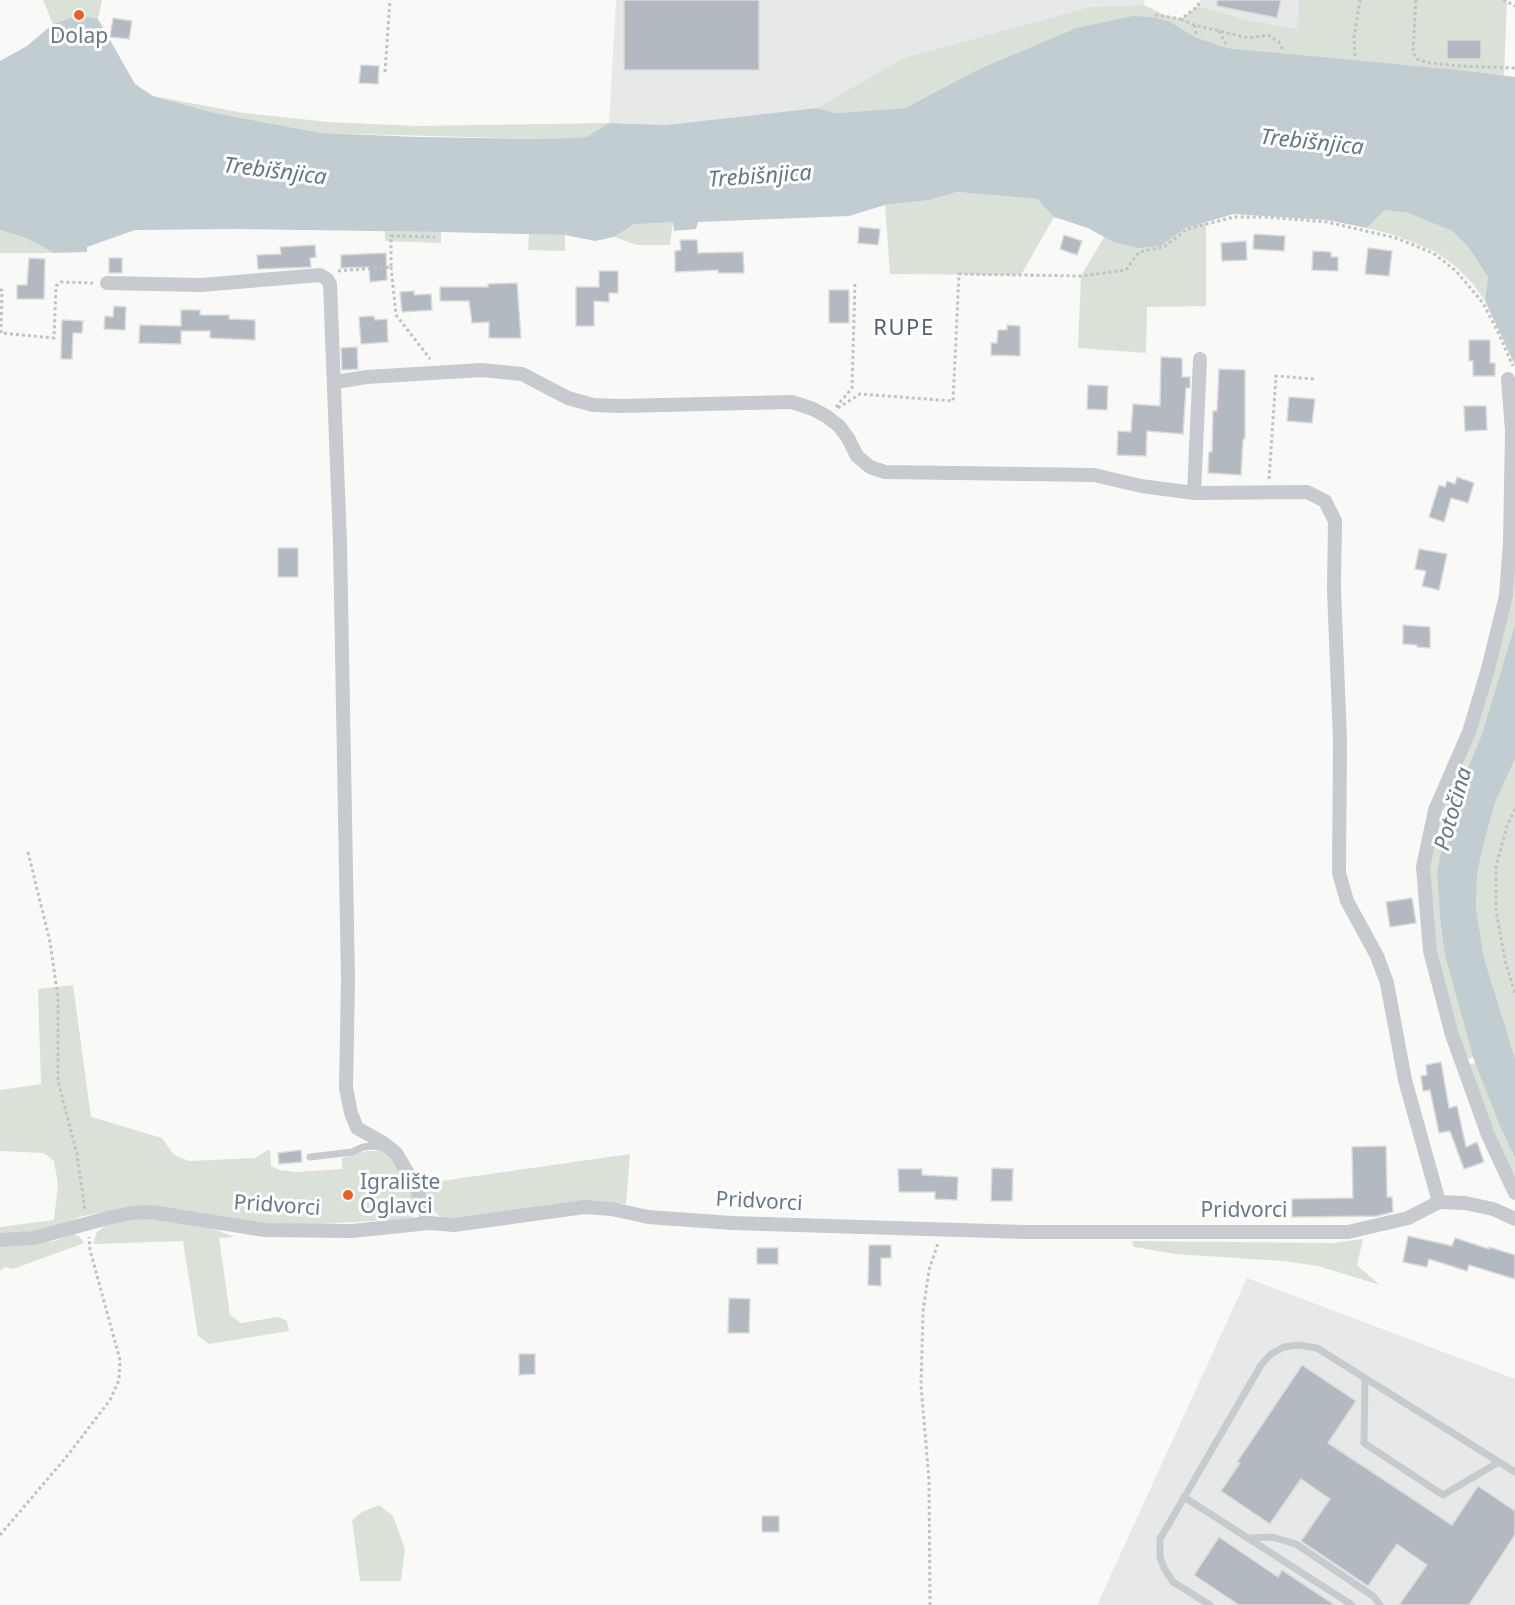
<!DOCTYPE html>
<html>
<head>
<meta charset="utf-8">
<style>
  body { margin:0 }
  canvas { display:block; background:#f9f9f7 }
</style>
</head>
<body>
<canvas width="1515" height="1605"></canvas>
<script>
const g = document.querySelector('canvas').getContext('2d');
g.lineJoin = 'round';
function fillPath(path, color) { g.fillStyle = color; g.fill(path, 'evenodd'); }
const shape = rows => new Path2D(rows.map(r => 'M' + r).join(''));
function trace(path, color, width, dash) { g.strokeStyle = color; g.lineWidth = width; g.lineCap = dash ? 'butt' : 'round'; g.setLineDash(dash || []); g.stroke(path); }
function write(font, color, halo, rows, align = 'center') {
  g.font = font + ' "Noto Sans",sans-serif'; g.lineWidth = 6; g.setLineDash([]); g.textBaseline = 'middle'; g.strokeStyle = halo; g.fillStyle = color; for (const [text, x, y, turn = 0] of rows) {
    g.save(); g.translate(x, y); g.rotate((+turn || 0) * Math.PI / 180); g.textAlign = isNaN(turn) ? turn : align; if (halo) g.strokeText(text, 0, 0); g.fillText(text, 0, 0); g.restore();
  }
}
fillPath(shape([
  [616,0,1145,0,1144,5,1089,7,903,58,817,108,666,125,609,123],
  [1200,0,1299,0,1298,29,1247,20,1198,6],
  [1247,1278,1515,1379,1515,1605,1097,1605]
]), '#e7e8e8');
fillPath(shape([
  [43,0,102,0,98,19,79,15,53,24],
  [1299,0,1507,0,1504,76,1227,48,1195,37,1169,21,1076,28,979,69,905,108,836,113,817,108,903,58,1089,7,1144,5,1165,15,1181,19,1198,6,1247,20,1297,29],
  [153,96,244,113,329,122,417,126,609,123,586,137,541,139,321,133,215,113],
  [957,192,1037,199,1054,217,1021,275,890,274,885,205,930,200],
  [1385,210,1408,213,1452,231,1469,248,1488,277,1485,301,1473,284,1455,266,1434,251,1397,236,1367,228],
  [1206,221,1206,306,1147,307,1146,353,1078,348,1081,276,1104,237,1113,242,1161,246,1185,228],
  [654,222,673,222,670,245,637,245,614,237,634,224],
  [0,230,26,238,54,253,0,253],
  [385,231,441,232,441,243,385,241],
  [529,234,565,235,565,251,528,250],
  [1515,565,1515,624,1482,734,1449,813,1441,810,1494,670,1513,597],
  [1515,759,1515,1058,1484,958,1476,910,1477,876,1482,850,1495,803],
  [1439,816,1448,819,1437,871,1440,919,1445,956,1473,1057,1466,1060,1435,947,1428,867],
  [73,985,91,1117,162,1138,174,1155,189,1161,255,1158,270,1149,271,1166,280,1170,297,1172,342,1169,342,1158,366,1151,379,1151,388,1153,395,1159,414,1198,415,1213,410,1219,300,1225,261,1223,175,1209,143,1207,98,1213,79,1217,57,1227,40,1231,0,1234,0,1227,54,1220,58,1185,54,1161,44,1153,0,1151,0,1090,41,1084,38,989],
  [1476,1063,1501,1129,1515,1158,1515,1176,1494,1133,1468,1065],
  [630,1154,626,1204,588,1202,545,1205,460,1220,443,1219,432,1210,420,1184],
  [153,1216,202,1224,234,1237,219,1238,230,1315,241,1323,278,1317,287,1321,289,1331,209,1344,198,1336,183,1241,93,1244,97,1232,106,1225,119,1219],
  [73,1234,80,1237,84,1243,13,1269,5,1267,0,1271,0,1247,54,1241],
  [1363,1239,1357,1265,1380,1285,1318,1266,1283,1261,1175,1254,1134,1247,1132,1241,1333,1243],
  [379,1505,393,1516,405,1549,401,1581,360,1581,352,1520,362,1512]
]), '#dae2d7');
fillPath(shape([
  [79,15,98,19,135,84,153,96,215,113,321,133,418,137,541,139,586,137,609,123,666,125,817,108,836,113,905,108,979,69,1076,28,1133,16,1151,17,1169,21,1195,37,1227,48,1458,70,1515,77,1515,365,1485,301,1488,277,1469,248,1452,231,1408,213,1385,210,1367,228,1327,220,1234,214,1185,228,1161,246,1138,248,1113,242,1088,228,1054,217,1037,199,957,192,930,200,885,205,849,216,698,222,696,229,674,231,673,222,634,224,614,237,595,241,565,235,441,232,235,229,135,230,87,247,87,252,54,253,26,238,0,230,0,61,27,46,53,24],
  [1515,624,1515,759,1495,803,1482,850,1477,876,1476,909,1484,958,1515,1058,1515,1158,1501,1129,1473,1057,1445,956,1440,919,1437,871,1449,813,1482,734]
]), '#c2cdd2');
const building = shape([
  [624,0,759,0,759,70,624,70,624,0],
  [1217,0,1281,0,1277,18,1217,6,1217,0],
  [113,18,132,21,129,39,110,37,113,18],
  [1447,40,1481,40,1481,59,1447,59,1447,40],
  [361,65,379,66,378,84,359,83,361,65],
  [859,227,880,229,878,245,858,243,859,227],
  [1254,234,1285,236,1284,251,1253,249,1254,234],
  [1064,235,1082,241,1077,255,1060,249,1064,235],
  [680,240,697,240,698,253,743,252,744,273,718,273,718,270,675,272,675,251,681,250,680,240],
  [1246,241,1247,260,1222,261,1221,243,1246,241],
  [315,245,316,257,310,258,311,267,258,269,257,255,281,254,280,247,315,245],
  [1368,248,1392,251,1389,276,1365,274,1368,248],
  [1313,251,1331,252,1331,257,1338,257,1338,271,1312,270,1313,251],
  [386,253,387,280,370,282,369,267,341,268,341,255,386,253],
  [29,258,45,259,44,299,17,299,17,285,27,285,29,258],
  [109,258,122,258,122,273,109,273,109,258],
  [599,271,618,271,618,293,609,293,609,302,594,301,594,326,576,326,576,287,599,287,599,271],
  [517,283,521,338,489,338,489,322,472,323,469,301,440,301,440,287,488,287,488,284,517,283],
  [829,290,849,290,849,323,829,323,829,290],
  [414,291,414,295,431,294,432,310,402,312,400,292,414,291],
  [114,306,126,307,125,330,104,329,105,316,113,317,114,306],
  [181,310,200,310,200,315,229,315,229,319,255,320,255,340,210,338,210,331,181,331,181,344,139,343,140,325,181,326,181,310],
  [374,316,375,320,387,319,388,342,361,344,359,317,374,316],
  [62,320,83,321,82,333,73,333,72,359,61,359,62,320],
  [1007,325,1020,326,1020,356,991,355,991,343,997,343,998,330,1007,330,1007,325],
  [1469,340,1490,340,1490,363,1495,363,1495,376,1473,376,1473,361,1469,361,1469,340],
  [357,347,358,369,342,370,341,348,357,347],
  [1161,357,1182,358,1182,377,1190,377,1190,388,1186,388,1183,434,1147,431,1146,456,1117,455,1118,431,1131,432,1133,404,1160,406,1161,357],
  [1219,369,1245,370,1245,439,1243,439,1241,475,1208,473,1209,452,1212,452,1213,411,1217,411,1219,369],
  [1088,385,1108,386,1107,410,1087,409,1088,385],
  [1289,397,1315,399,1312,423,1287,421,1289,397],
  [1464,406,1486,406,1487,430,1465,431,1464,406],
  [1457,477,1474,483,1468,503,1451,498,1444,522,1429,517,1439,485,1445,487,1447,481,1455,484,1457,477],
  [278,548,298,548,298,577,278,577,278,548],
  [1419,549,1447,554,1439,590,1422,586,1426,571,1415,569,1419,549],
  [1403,625,1430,627,1430,648,1417,647,1417,645,1403,644,1403,625],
  [1412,898,1416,923,1390,927,1386,902,1412,898],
  [1441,1062,1449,1108,1457,1106,1466,1147,1477,1142,1484,1162,1464,1169,1450,1131,1439,1133,1430,1090,1423,1091,1421,1076,1427,1075,1426,1065,1441,1062],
  [1386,1146,1387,1197,1392,1197,1393,1212,1377,1216,1292,1217,1292,1199,1353,1198,1352,1147,1386,1146],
  [301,1150,302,1162,279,1164,278,1153,301,1150],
  [992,1168,1013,1169,1012,1201,991,1201,992,1168],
  [898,1169,922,1169,922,1175,958,1177,957,1200,935,1199,935,1192,899,1192,898,1169],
  [1408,1236,1452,1246,1455,1238,1489,1249,1489,1247,1515,1255,1515,1279,1469,1265,1467,1271,1429,1259,1427,1267,1403,1262,1408,1236],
  [869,1245,891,1245,891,1258,881,1258,881,1286,868,1285,869,1245],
  [757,1248,778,1248,778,1264,757,1264,757,1248],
  [729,1298,750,1299,749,1333,728,1333,729,1298],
  [519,1354,535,1354,535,1374,519,1375,519,1354],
  [1302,1365,1356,1401,1328,1443,1452,1525,1478,1486,1515,1511,1515,1535,1469,1605,1399,1605,1427,1565,1397,1544,1368,1586,1301,1541,1330,1499,1301,1479,1270,1524,1221,1491,1240,1463,1237,1462,1302,1365],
  [762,1516,779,1516,779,1532,762,1532,762,1516],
  [1219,1537,1278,1577,1282,1570,1335,1605,1239,1605,1194,1575,1219,1537]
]);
fillPath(building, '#b2b9c1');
trace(building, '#dbdbd9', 1.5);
trace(shape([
  [1416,0,1413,51,1416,59,1430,63,1460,66,1515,68],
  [1503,0,1515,6],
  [1155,15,1181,19,1198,6,1200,0],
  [1181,19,1194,25,1249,38,1268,35,1279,42,1283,50],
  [1194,25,1197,35],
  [1219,31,1226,45],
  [1355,56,1354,37,1360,0],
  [385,72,390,0],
  [391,267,396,315,430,359],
  [338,271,391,267,391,236,435,237],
  [0,290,2,290,1,333,54,338,56,286,61,282,93,283],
  [836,407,852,388,855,283],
  [838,408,860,394,953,401,959,274,1081,276,1126,270,1139,252,1164,247,1187,229,1234,217,1269,217,1327,222,1396,238,1433,253,1456,271,1483,303,1498,332,1513,366],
  [1269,479,1276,376,1314,379],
  [1515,809,1507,826,1496,866,1496,911,1505,960,1515,994],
  [28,852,50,942,58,997,58,1081,77,1154,85,1210],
  [0,1535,68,1455,110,1400,119,1380,120,1360,90,1250,89,1237],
  [930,1605,929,1480,921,1385,923,1312,929,1270,938,1243]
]), '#c0c3c5', 3, [3, 3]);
trace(shape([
  [310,1157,352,1152,363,1147,373,1146,384,1148],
  [1365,1378,1364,1443,1443,1495,1499,1462],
  [1184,1497,1352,1605],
  [1248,1538,1272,1537,1296,1544,1373,1596,1380,1605],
  [1210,1605,1173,1582,1164,1568,1160,1557,1160,1539,1261,1365,1271,1354,1284,1347,1298,1345,1317,1348,1515,1472]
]), '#c7cbcf', 7);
trace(shape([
  [107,283,201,285,320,275,327,279,330,284,340,543,348,979,346,1088,351,1113,357,1128,382,1142,396,1153,415,1185,429,1223],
  [1508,379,1512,431,1510,542,1506,596,1488,669,1469,732,1435,810,1423,867,1430,951,1452,1035,1488,1135,1515,1193],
  [335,382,367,377,482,370,522,374,568,398,593,405,620,406,792,402,813,409,826,416,839,426,848,438,857,456,870,467,885,472,1094,475,1141,486,1194,493,1307,492,1325,501,1335,521,1334,590,1340,740,1339,873,1347,901,1377,956,1387,983,1405,1080,1439,1202],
  [1194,493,1200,359],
  [0,1240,34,1238,108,1218,132,1213,151,1212,265,1230,352,1231,429,1223,454,1225,584,1207,612,1209,648,1217,732,1223,1024,1232,1348,1232,1408,1218,1439,1202,1465,1203,1493,1209,1515,1219]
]), '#c7cbcf', 14);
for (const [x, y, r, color] of [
  [79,15,6,"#f35e1d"],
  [348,1195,6,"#f35e1d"]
]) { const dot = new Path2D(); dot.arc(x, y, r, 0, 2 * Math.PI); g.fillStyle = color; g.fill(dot); trace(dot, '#fff', 2); }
write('21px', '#66788b', '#fff', [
  ["Dolap",79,37],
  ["Igralište",360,1183,"left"],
  ["Oglavci",360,1207,"left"]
]);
write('21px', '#66788b', '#fff', [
  ["Pridvorci",759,1202,3],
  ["Pridvorci",277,1206,4],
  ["Pridvorci",1244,1211]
]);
write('italic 22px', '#627985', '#fff', [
  ["Trebišnjica",1312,143,6],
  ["Trebišnjica",275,172,7],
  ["Trebišnjica",760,177,-4],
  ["Potočina",1454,809,-74]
]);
g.letterSpacing = '1.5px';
write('22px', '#54616f', '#fff', [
  ["RUPE",904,329]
]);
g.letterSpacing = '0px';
</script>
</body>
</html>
